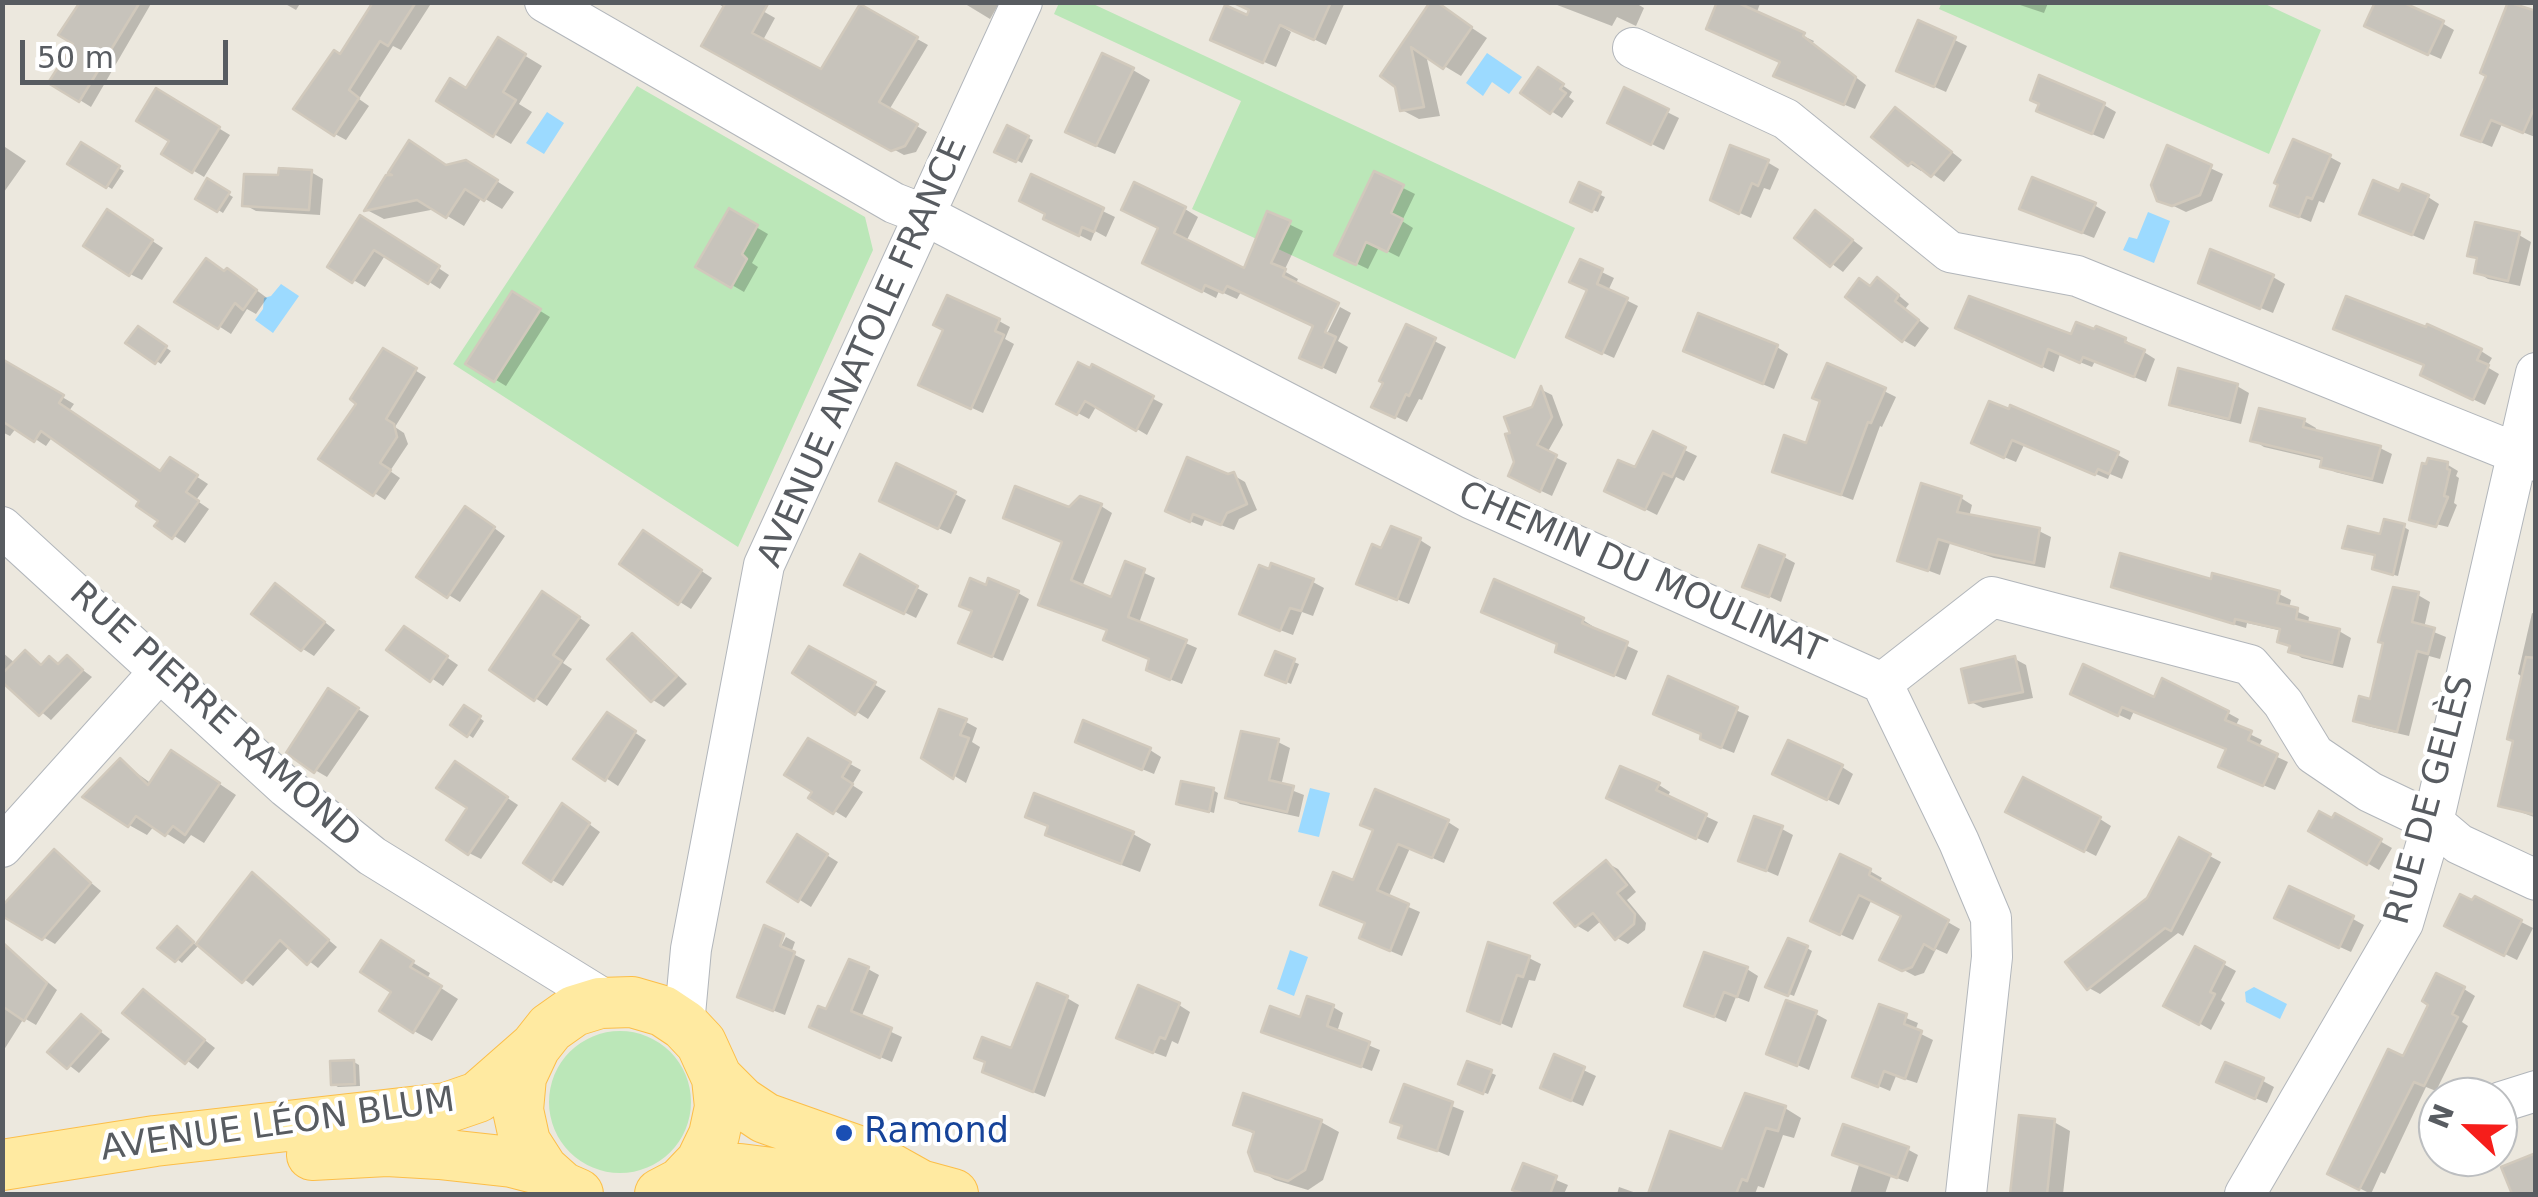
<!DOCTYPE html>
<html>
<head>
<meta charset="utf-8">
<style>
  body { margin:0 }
  #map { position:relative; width:2538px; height:1197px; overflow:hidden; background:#ece8de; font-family:"DejaVu Sans",sans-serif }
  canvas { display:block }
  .frame { position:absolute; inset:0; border:5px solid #585c61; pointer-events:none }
  .north { position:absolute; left:2418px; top:1077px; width:100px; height:100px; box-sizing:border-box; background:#fff; border:2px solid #bcbec0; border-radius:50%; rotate:292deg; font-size:28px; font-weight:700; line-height:40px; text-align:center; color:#585c61 }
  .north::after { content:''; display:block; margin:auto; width:35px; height:45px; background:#f61e1b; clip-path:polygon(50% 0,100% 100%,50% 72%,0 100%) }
  .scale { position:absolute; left:20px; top:40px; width:208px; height:45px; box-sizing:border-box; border:5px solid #585c61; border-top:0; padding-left:12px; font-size:30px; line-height:35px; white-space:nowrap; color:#585c61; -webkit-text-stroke:8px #fff; paint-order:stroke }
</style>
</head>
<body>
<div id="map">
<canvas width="2538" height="1197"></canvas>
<div class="frame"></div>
<div class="north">N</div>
<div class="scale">50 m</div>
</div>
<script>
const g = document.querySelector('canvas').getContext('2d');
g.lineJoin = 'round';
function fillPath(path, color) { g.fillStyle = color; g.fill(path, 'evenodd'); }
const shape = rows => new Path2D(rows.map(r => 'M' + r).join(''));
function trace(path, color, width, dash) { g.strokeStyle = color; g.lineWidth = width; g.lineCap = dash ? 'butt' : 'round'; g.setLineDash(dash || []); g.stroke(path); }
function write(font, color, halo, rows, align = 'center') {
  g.font = font + ' "DejaVu Sans",sans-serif'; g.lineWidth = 8; g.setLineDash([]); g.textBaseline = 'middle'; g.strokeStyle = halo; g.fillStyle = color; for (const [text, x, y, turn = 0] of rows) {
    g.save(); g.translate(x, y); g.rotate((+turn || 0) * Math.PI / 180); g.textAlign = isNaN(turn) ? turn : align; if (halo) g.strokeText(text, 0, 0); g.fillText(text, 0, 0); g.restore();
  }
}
fillPath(shape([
  [1942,2,2263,3,2321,30,2269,154,1939,9],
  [1059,3,1091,3,1575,228,1515,359,1192,209,1241,101,1054,14],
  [637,86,865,217,873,250,738,547,453,364],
  '549 1102a71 71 0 1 1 142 0a71 71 0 1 1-142 0Z'
]), '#bbe7b8');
fillPath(shape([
  [1487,53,1522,77,1509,94,1492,82,1483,96,1466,83],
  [547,112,564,123,544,154,526,143],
  [2148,212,2170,221,2154,263,2123,250,2129,237,2137,239],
  [281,284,299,296,273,333,255,320,263,309,264,298,271,296],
  [1310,788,1330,793,1319,837,1298,832],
  [1290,950,1308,957,1294,996,1277,989],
  [2254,987,2287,1004,2280,1019,2246,1002,2245,992]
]), '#9cdaff');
fillPath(shape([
  [89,2,152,2,91,107,51,82,76,44],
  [282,2,301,2,296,10],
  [377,2,432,2,401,50,393,46,359,99,369,106,346,140,335,134,341,57],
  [716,2,747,2,775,18,762,42,822,72,885,21,928,45,889,110,927,132,916,152,904,155,705,45,726,9],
  [962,2,1000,2,990,19],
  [1305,2,1345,2,1326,45,1305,35],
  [1433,2,1487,38,1461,76,1426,55,1440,116,1419,119,1402,110,1397,86,1383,75],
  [1634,2,1644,8,1636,26,1617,17,1612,26,1552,3],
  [1713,2,1756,2,1760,4,1756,14,1814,41,1812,44,1866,85,1855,109,1787,81,1782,62],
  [2011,2,2046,2,2048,3,2044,13],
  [2536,14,2535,137,2502,124,2492,147,2475,140],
  [1920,23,1967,46,1946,92,1910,76],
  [2442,23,2454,30,2441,59,2379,32],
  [1279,25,1291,32,1276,67,1224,45],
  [499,40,542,66,519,104,532,112,511,144,494,134,467,91],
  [1133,70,1150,80,1115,154,1086,142],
  [1549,76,1572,92,1569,97,1574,101,1562,118,1523,93],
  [157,91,230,135,204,177,164,153,172,140],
  [1625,91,1679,118,1664,150,1621,129],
  [2104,105,2116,112,2104,139,2051,117],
  [1907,117,1962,160,1944,182,1924,168,1921,171,1910,164],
  [1008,128,1033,140,1022,163,998,151],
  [2,145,26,161,4,192,2,191],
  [82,145,124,171,112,189,70,163],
  [2169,149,2223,174,2212,201,2186,212,2159,199],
  [2330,157,2341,163,2324,203,2319,201,2311,222,2285,211],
  [1767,162,1779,169,1770,190,1764,188,1751,218,1724,206],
  [447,167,484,173,514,192,502,209,482,197,464,226,436,209,384,219,367,210],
  [311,172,323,179,320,215,256,211,245,205,280,178],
  [1375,174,1415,194,1402,221,1413,228,1399,257,1379,247,1368,269,1349,260],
  [1032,177,1115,217,1106,237,1095,231,1091,241,1057,224,1048,214],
  [208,182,233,197,223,213,199,198],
  [1580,186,1605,197,1598,212,1578,204],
  [2401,194,2428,197,2439,204,2424,240,2374,219],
  [2094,205,2106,212,2094,238,2034,214],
  [1185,209,1198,217,1186,242,1245,272,1268,214,1303,231,1284,271,1298,279,1295,285,1336,304,1318,342,1322,344,1340,307,1351,313,1338,341,1348,347,1336,374,1315,364,1316,327,1241,292,1237,299,1219,291,1216,298,1145,262],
  [730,212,768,234,752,263,758,267,744,292,699,266],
  [119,219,163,248,142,280,130,274],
  [1827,220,1863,248,1843,272,1797,238],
  [372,224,449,275,440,289,386,254,365,287,330,266],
  [2519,235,2531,242,2520,286,2488,279,2477,272,2479,260,2470,255],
  [1581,262,1614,278,1608,291,1638,306,1614,358,1581,343,1590,290],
  [226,273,239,277,267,298,256,314,247,309,231,334,208,319],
  [2273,277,2285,284,2273,313,2212,288],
  [1889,287,1909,304,1905,309,1929,328,1915,347,1903,340],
  [513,294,550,317,506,386,468,363],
  [999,321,1010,327,1005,339,1014,344,983,413,933,390],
  [1407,327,1446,347,1422,400,1419,399,1407,422,1386,412],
  [139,329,171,351,161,364,129,342],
  [1970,334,2125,340,2155,359,2146,382,2095,361,2092,367,2060,354,2054,372],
  [1777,347,1788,354,1774,389,1697,356],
  [384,351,426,377,395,427,404,433,408,444,390,471,400,478,385,500,321,458,359,403],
  [2481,351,2492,358,2487,367,2499,374,2485,405,2435,381],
  [10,366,74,404,69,411,161,473,182,467,208,484,196,500,209,509,185,543,158,525,161,520,143,500,53,436,46,446,17,427,10,436,2,432,2,378],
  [1093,367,1163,404,1147,435,1097,405,1089,419,1059,403],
  [2237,386,2249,393,2241,424,2184,410,2172,403],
  [1542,390,1552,395,1563,425,1547,453,1567,463,1552,496,1522,482,1534,409],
  [1884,391,1896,397,1882,427,1880,426,1853,500,1775,471],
  [1990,404,2118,455,2129,461,2122,479,2110,474,2108,479,2024,445,2016,462,1985,449],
  [2304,421,2316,428,2315,432,2380,448,2392,454,2383,484,2335,472,2323,465,2324,461,2264,447,2253,440],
  [1654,435,1697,456,1684,481,1676,477,1657,515,1619,496],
  [2448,465,2458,471,2456,476,2459,478,2454,503,2457,505,2448,527,2419,520,2419,523,2412,519],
  [1233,475,1245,482,1257,510,1239,519,1234,530,1205,519,1202,526,1179,517],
  [955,494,966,500,951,534,893,507],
  [1961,498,1972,505,1969,517,2039,531,2051,537,2045,568,1994,558,1950,543,1940,575,1900,560],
  [1101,506,1112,513,1082,587,1112,600,1127,565,1155,578,1139,623,1197,648,1182,684,1159,675,1151,660,1110,631,1052,610,1070,510],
  [478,516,505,536,460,602,420,577],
  [2404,527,2409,530,2398,576,2379,571,2378,556,2350,549],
  [655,540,712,578,691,609,680,602],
  [1420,540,1431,547,1409,604,1371,589,1382,551],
  [1784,557,1795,563,1781,602,1746,586],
  [861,558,928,594,916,618,859,590],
  [1313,582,1324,588,1313,616,1302,612,1293,635,1254,620],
  [2212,582,2279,594,2291,600,2289,608,2309,617,2308,624,2339,631,2351,638,2343,668,2302,658,2291,651,2292,648,2280,641,2282,631,2247,623,2246,628,2125,592,2114,585],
  [287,593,335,630,314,656,303,649],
  [1018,593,1029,599,1003,661,973,649,974,612],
  [2418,595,2430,602,2424,628,2446,637,2440,659,2429,656,2409,736,2367,726,2355,720,2372,702],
  [555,601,590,625,563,663,572,669,547,706,492,669],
  [2532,613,2536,614,2536,826,2534,817,2501,805,2516,741,2524,678,2518,674],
  [1583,620,1594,627,1593,630,1638,651,1626,680,1569,657],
  [416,636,458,665,443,686,389,649],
  [633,637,644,643,687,684,664,707,653,700],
  [810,649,886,691,868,719,795,673],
  [2,652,16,664,26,653,43,666,50,659,60,665,67,658,92,677,51,720,2,679],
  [1276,655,1299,664,1291,684,1273,676],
  [2015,659,2026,665,2033,698,1983,708,1971,702],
  [1669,680,1749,716,1734,753,1714,745,1704,734],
  [329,691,369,716,327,777,315,770],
  [2084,699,2228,713,2239,719,2235,727,2262,740,2258,748,2288,762,2275,790,2232,772,2229,749,2134,711,2130,720],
  [465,708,484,721,473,738,453,724],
  [619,722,646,740,618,786,577,759],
  [966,722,977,728,972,742,980,747,966,783,924,757],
  [1242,734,1278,742,1290,748,1281,786,1304,795,1299,817,1240,804,1228,797],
  [809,741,861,770,852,785,863,792,846,818,812,797,815,792],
  [1088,747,1150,750,1161,757,1154,774],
  [120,761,152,784,190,764,236,795,204,843,191,835,184,844,154,826,147,835,129,825],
  [1842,767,1853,774,1839,805,1787,780],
  [1622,769,1659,785,1670,792,1667,798,1718,822,1708,843,1620,804],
  [467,771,518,805,481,859,469,853],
  [1213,790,1218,793,1214,813,1179,803],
  [574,813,600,832,563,886,552,880],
  [1028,816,1133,834,1151,844,1140,872,1066,844,1048,834,1051,828],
  [2336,816,2392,848,2379,870,2311,830,2333,821],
  [2020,817,2100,819,2111,826,2096,856],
  [1448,822,1459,829,1444,863,1410,848,1388,898,1420,912,1402,956,1374,944,1354,884,1376,831],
  [1782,829,1793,835,1778,876,1741,860],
  [798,837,838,862,811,907,770,881],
  [2180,840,2221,862,2183,936,2178,933,2100,994,2089,988,2149,900],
  [54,852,101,891,55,944,10,918],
  [1607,863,1618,869,1636,892,1627,900,1646,923,1645,930,1628,944,1617,938,1602,920,1588,932,1576,925],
  [1870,871,1882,878,1879,883,1960,929,1947,954,1936,949,1924,973,1915,976,1894,965,1904,916,1872,899,1853,940,1824,927],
  [252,876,337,947,318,968,290,946,253,986,200,944,182,963,161,947,183,932,197,946],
  [2476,899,2533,928,2517,960,2459,931],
  [2353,919,2364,925,2351,952,2289,924],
  [786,937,795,942,791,953,805,960,785,1015,751,1002],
  [2,943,57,990,36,1025,24,1018,2,1053],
  [382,944,430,973,427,979,458,999,432,1041,414,1031,395,991],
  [1807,948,1812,951,1794,996,1773,988],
  [2196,949,2236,971,2221,1000,2225,1003,2211,1030,2167,1005],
  [1529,958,1541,964,1535,981,1529,980,1512,1028,1470,1010],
  [868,969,879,975,861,1018,902,1037,892,1062,823,1033,827,1013],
  [1747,969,1758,976,1749,1002,1736,997,1726,1022,1687,1005],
  [2464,989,2475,996,2462,1022,2468,1026,2436,1091,2426,1087,2385,1174,2381,1172,2371,1194,2341,1179,2404,1059],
  [143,992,215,1048,198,1069,126,1013],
  [1067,998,1079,1005,1045,1097,996,1077,1013,1051],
  [1179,1005,1190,1012,1178,1044,1172,1041,1166,1057,1131,1044],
  [1333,1007,1343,1013,1337,1032,1380,1050,1372,1071,1264,1031],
  [1880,1007,1918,1023,1915,1031,1933,1040,1917,1083,1896,1076,1890,1091,1855,1076],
  [1816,1014,1827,1020,1809,1070,1769,1053],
  [82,1017,110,1039,79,1073,51,1051],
  [1556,1057,1596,1076,1583,1106,1555,1094],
  [354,1062,359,1065,360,1086,338,1087,333,1084],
  [1491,1073,1496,1075,1488,1094,1466,1086],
  [2263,1081,2274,1087,2267,1103,2231,1088],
  [1405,1087,1464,1111,1449,1156,1401,1136,1404,1127],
  [1746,1096,1785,1108,1801,1118,1794,1138,1783,1135,1764,1188,1758,1186,1755,1194,1709,1194],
  [2021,1118,2054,1122,2070,1131,2063,1194,2013,1194],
  [1321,1122,1339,1132,1323,1180,1308,1190,1275,1180,1257,1169,1256,1135,1236,1124],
  [1907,1149,1918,1155,1908,1182,1891,1176,1885,1194,1850,1194,1859,1165,1835,1154],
  [1525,1167,1568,1185,1564,1194,1525,1194,1516,1189],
  [1619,1187,1639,1194,1617,1194]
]), '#0003');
const building = shape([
  [80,2,140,2,79,102,48,83,73,44,58,35,80,2],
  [373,2,416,2,388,46,380,41,349,90,359,98,334,136,293,109,334,50,340,54,373,2],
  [726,2,769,2,752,33,821,69,860,4,918,37,879,102,918,124,905,146,891,151,701,46,726,2],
  [1232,2,1331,2,1314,40,1280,25,1263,63,1210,40,1225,5,1247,15,1249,10,1232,2],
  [1430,2,1437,2,1472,27,1443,69,1411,47,1424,107,1400,111,1395,87,1380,76,1430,2],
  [1717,2,1736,2,1805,33,1803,36,1856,77,1844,105,1773,76,1780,62,1706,29,1717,2],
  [2375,2,2402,2,2444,21,2428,55,2364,26,2375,2],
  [2508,2,2536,11,2536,104,2523,133,2491,120,2481,142,2461,135,2486,76,2480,73,2508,2],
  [1918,20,1956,37,1934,87,1896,71,1918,20],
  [498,37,526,54,503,92,516,100,493,137,436,101,450,78,466,88,498,37],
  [1102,53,1134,68,1096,146,1065,132,1102,53],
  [1538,67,1564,84,1560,89,1566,93,1550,114,1520,93,1538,67],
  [2039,75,2105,103,2092,134,2036,111,2039,104,2030,100,2039,75],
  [1624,87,1669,109,1651,145,1607,123,1624,87],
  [156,88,220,127,192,173,161,154,169,141,136,121,156,88],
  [1895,107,1952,152,1931,177,1912,162,1908,166,1871,137,1895,107],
  [1007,125,1029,136,1016,162,994,152,1007,125],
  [2293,139,2331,155,2312,199,2307,197,2299,217,2270,206,2278,185,2274,183,2293,139],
  [409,140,446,165,466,160,498,180,484,201,465,189,446,218,417,200,364,211,386,175,392,175,388,173,409,140],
  [81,142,120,166,106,188,67,164,81,142],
  [1730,145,1769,160,1758,186,1752,183,1739,214,1710,200,1730,145],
  [2167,145,2212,165,2200,195,2172,206,2157,201,2151,185,2167,145],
  [279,168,312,170,309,210,242,206,244,174,278,175,279,168],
  [1374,171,1404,185,1391,213,1403,219,1387,252,1366,242,1356,265,1334,255,1374,171],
  [1031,174,1104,208,1094,232,1082,227,1079,236,1043,219,1045,214,1019,201,1031,174],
  [2032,177,2096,203,2082,233,2019,209,2032,177],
  [207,178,230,192,217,212,195,199,207,178],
  [2373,180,2399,191,2402,184,2429,195,2412,235,2359,214,2373,180],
  [1134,182,1186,207,1174,233,1244,268,1267,211,1291,221,1271,263,1286,269,1283,276,1339,303,1325,332,1336,337,1322,368,1299,358,1313,326,1227,286,1223,293,1205,285,1202,292,1142,263,1158,228,1121,210,1134,182],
  [1579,182,1601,192,1592,212,1570,202,1579,182],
  [729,208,758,225,742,254,747,259,731,288,695,267,729,208],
  [107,209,153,240,129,276,83,246,107,209],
  [1815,210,1853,240,1830,267,1794,238,1815,210],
  [360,215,440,266,428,284,374,250,352,283,327,267,360,215],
  [2475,222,2520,232,2508,281,2474,273,2477,258,2467,256,2475,222],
  [2210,249,2274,275,2260,309,2198,283,2210,249],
  [206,258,224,271,227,268,257,290,243,310,235,303,218,329,174,302,206,258],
  [1580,259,1603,269,1597,284,1628,298,1602,354,1566,337,1587,290,1569,282,1580,259],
  [1877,277,1899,295,1895,301,1919,320,1902,342,1845,297,1859,278,1870,286,1877,277],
  [512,291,541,309,494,382,465,364,512,291],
  [947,295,1000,319,995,331,1004,335,971,409,918,385,943,330,933,325,947,295],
  [1969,296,2071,334,2076,322,2094,329,2096,326,2126,338,2125,342,2145,350,2134,377,2083,357,2080,363,2048,349,2042,367,1955,328,1969,296],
  [2346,296,2426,327,2427,324,2482,349,2477,360,2489,365,2473,400,2420,375,2424,365,2333,329,2346,296],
  [1698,313,1778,345,1763,384,1683,351,1698,313],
  [1406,324,1436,338,1409,396,1406,394,1395,418,1371,407,1383,383,1379,381,1406,324],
  [138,326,167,346,155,364,125,343,138,326],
  [383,348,417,368,386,419,394,424,397,437,380,463,391,470,373,496,318,459,356,404,350,399,383,348],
  [2,359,64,395,59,403,160,471,170,457,198,475,186,492,199,501,172,539,154,526,158,521,136,506,139,501,41,431,34,442,2,421,2,359],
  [1078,362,1090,368,1092,364,1154,396,1136,431,1085,401,1077,415,1056,404,1078,362],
  [1827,363,1886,388,1871,423,1868,422,1841,495,1772,472,1784,435,1806,443,1820,401,1812,398,1827,363],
  [2178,368,2238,384,2229,419,2169,405,2178,368],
  [1541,386,1552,417,1537,445,1557,455,1540,492,1508,476,1514,462,1505,434,1510,433,1504,417,1532,407,1541,386],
  [1989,401,2009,409,2010,405,2119,452,2109,474,2098,469,2095,475,2012,440,2004,458,1971,443,1989,401],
  [2259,408,2305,419,2303,427,2381,446,2372,479,2320,467,2322,458,2250,441,2259,408],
  [1653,431,1686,447,1672,477,1663,473,1645,510,1604,491,1618,460,1635,467,1653,431],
  [1187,457,1228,474,1234,472,1247,504,1227,513,1221,525,1193,514,1190,522,1165,511,1187,457],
  [2428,458,2448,462,2447,469,2450,470,2444,496,2448,497,2436,527,2409,520,2422,463,2426,464,2428,458],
  [896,463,956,492,938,529,879,501,896,463],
  [1921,483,1962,496,1957,512,2040,528,2034,563,1980,552,1938,539,1928,571,1897,561,1921,483],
  [1015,486,1069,507,1080,496,1102,504,1071,580,1111,597,1125,561,1145,569,1128,617,1187,640,1170,680,1146,670,1149,659,1103,640,1107,630,1038,605,1062,542,1003,518,1015,486],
  [465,506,495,527,447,598,416,577,465,506],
  [2384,519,2405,524,2393,575,2372,569,2375,555,2342,548,2348,526,2380,534,2384,519],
  [1391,526,1421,538,1397,600,1356,584,1372,544,1381,548,1391,526],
  [643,530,702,570,678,605,619,564,643,530],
  [1759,545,1785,555,1769,597,1742,587,1759,545],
  [2120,553,2211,579,2212,573,2280,591,2277,603,2298,608,2296,619,2340,629,2332,663,2288,652,2290,646,2277,642,2280,629,2235,619,2234,624,2111,587,2120,553],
  [860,554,918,586,904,614,844,585,860,554],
  [1271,563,1314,579,1301,611,1290,608,1280,631,1239,614,1259,565,1269,569,1271,563],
  [970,578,986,585,988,578,1019,591,992,657,958,643,972,611,959,606,970,578],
  [1494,579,1584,618,1582,623,1628,642,1614,676,1555,652,1557,644,1481,612,1494,579],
  [275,583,325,622,301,651,251,614,275,583],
  [2393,587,2419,592,2412,622,2435,628,2428,654,2417,651,2397,732,2353,721,2359,696,2370,699,2383,643,2378,642,2393,587],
  [542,591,580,617,553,655,562,661,534,701,489,670,542,591],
  [404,626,448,656,430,682,386,650,404,626],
  [632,633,677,676,651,702,607,659,632,633],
  [809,646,876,682,855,715,792,673,809,646],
  [25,650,41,665,49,656,58,664,67,655,83,670,39,716,2,682,2,674,25,650],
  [1275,651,1295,659,1286,683,1265,675,1275,651],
  [2015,656,2023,692,1969,703,1961,669,2015,656],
  [2526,657,2536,658,2536,815,2498,806,2513,741,2507,739,2526,657],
  [2083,664,2154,697,2162,678,2229,711,2225,720,2252,731,2248,740,2278,754,2263,786,2218,767,2226,749,2122,707,2118,716,2070,694,2083,664],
  [1668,676,1738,707,1721,748,1700,739,1701,734,1653,714,1668,676],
  [328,688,359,708,314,773,286,753,328,688],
  [464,705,481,716,467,737,450,725,464,705],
  [939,709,967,719,960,735,969,738,953,779,921,758,939,709],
  [607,712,636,731,605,781,573,759,607,712],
  [1083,720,1151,748,1142,770,1075,742,1083,720],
  [1241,731,1279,739,1269,780,1294,786,1287,812,1225,798,1241,731],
  [808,738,851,762,842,777,853,784,833,814,808,798,812,792,784,775,808,738],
  [1788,740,1843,765,1827,800,1772,774,1788,740],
  [171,750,220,783,185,835,173,826,165,836,136,816,128,827,82,797,120,758,148,785,171,750],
  [455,761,508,797,468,855,446,840,467,808,436,788,455,761],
  [1620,766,1660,783,1656,790,1707,814,1696,839,1606,798,1620,766],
  [2023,777,2101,817,2084,852,2005,812,2023,777],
  [1181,781,1214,788,1209,812,1176,804,1181,781],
  [1375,789,1449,820,1432,858,1398,844,1377,890,1409,904,1390,951,1359,938,1365,923,1320,905,1333,872,1353,880,1373,830,1360,825,1375,789],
  [1034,793,1134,832,1121,864,1045,835,1048,826,1025,817,1034,793],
  [562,803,590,823,551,882,523,863,562,803],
  [2319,811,2332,818,2335,813,2382,839,2367,865,2308,831,2319,811],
  [1754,816,1783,826,1766,871,1738,861,1754,816],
  [797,834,828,854,798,902,767,882,797,834],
  [2179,837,2211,854,2171,931,2165,928,2087,990,2065,962,2147,898,2179,837],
  [54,849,91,883,42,940,2,916,2,906,54,849],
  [1840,854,1871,869,1869,875,1949,920,1934,950,1924,944,1912,967,1902,971,1879,960,1901,916,1859,895,1840,935,1810,921,1840,854],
  [1606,860,1627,885,1617,893,1635,914,1634,924,1615,940,1593,913,1575,927,1554,903,1606,860],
  [252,872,329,940,307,965,280,940,242,983,196,944,252,872],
  [2289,886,2354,916,2339,948,2274,918,2289,886],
  [2460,894,2472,900,2475,896,2522,920,2504,956,2444,926,2460,894],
  [764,925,784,934,780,946,795,952,773,1011,737,997,764,925],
  [177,926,194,942,175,962,157,948,177,926],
  [1788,938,1808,946,1788,996,1765,987,1788,938],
  [381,940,414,961,410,967,442,986,413,1033,379,1011,391,992,360,972,381,940],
  [2,942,47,983,24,1021,2,1006,2,942],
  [1488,942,1530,956,1523,977,1517,975,1500,1024,1467,1011,1488,942],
  [2195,946,2225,962,2210,992,2215,994,2199,1025,2163,1006,2195,946],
  [1704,952,1748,967,1737,997,1724,992,1714,1017,1684,1006,1704,952],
  [849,959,869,967,851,1011,892,1028,880,1058,809,1027,818,1006,826,1009,849,959],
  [2436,973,2465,987,2452,1014,2458,1017,2424,1086,2414,1082,2359,1190,2327,1174,2388,1049,2403,1056,2428,1005,2422,1001,2436,973],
  [1037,983,1068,996,1033,1092,982,1072,985,1062,974,1058,982,1037,1011,1048,1037,983],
  [1138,985,1180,1003,1165,1039,1160,1037,1153,1053,1116,1038,1138,985],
  [143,989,205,1040,185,1064,122,1013,143,989],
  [1307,996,1334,1005,1327,1026,1370,1042,1361,1067,1261,1032,1270,1006,1300,1017,1307,996],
  [1786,1000,1817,1011,1797,1066,1766,1054,1786,1000],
  [1879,1004,1907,1014,1904,1024,1922,1031,1905,1079,1884,1071,1878,1087,1852,1077,1879,1004],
  [81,1014,101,1031,67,1069,47,1052,81,1014],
  [1554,1054,1585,1067,1571,1101,1540,1088,1554,1054],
  [354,1060,355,1084,331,1085,330,1061,354,1060],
  [1467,1061,1492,1070,1483,1094,1458,1084,1467,1061],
  [2225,1062,2264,1078,2255,1099,2216,1082,2225,1062],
  [1404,1084,1453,1102,1437,1151,1398,1138,1402,1126,1390,1122,1404,1084],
  [1243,1093,1322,1120,1305,1170,1288,1181,1255,1171,1248,1152,1254,1132,1233,1125,1243,1093],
  [1745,1093,1786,1106,1778,1131,1766,1128,1747,1181,1742,1179,1736,1194,1648,1194,1670,1131,1722,1149,1745,1093],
  [2019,1115,2055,1119,2047,1194,2010,1194,2019,1115],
  [1843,1124,1909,1147,1897,1178,1832,1155,1843,1124],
  [2536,1153,2536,1194,2512,1194,2501,1167,2536,1153],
  [1523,1163,1557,1176,1550,1194,1525,1194,1512,1190,1523,1163]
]);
fillPath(building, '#c7c3bb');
trace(building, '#d1c9bc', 2.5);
const minor = shape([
  [545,2,894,203,925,215,1472,499,1882,683,1959,842,1991,918,1992,957,1966,1194],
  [1633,48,1786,119,1950,252,2077,276,2536,461],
  [2,527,286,787,372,856,610,1003],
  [1882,683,1992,597,2250,665,2283,703,2314,754,2370,792,2433,822,2459,844,2536,880],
  [2,847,160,671],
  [684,1025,691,949,764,565,1022,2],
  [2501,1102,2536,1091],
  [2245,1194,2403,923,2433,822,2536,373]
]);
const major = shape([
  [717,1078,741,1102,765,1118,861,1152,920,1185,953,1194],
  [312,1155,387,1151,439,1154,512,1162,543,1170],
  [2,1165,155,1141,446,1108,478,1097,535,1047],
  [681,1183,721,1170,740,1169,852,1183,905,1184],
  [578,1194,562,1187,543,1170,525,1142,518,1110,521,1077,535,1047,550,1028,574,1011,600,1003,632,1002,663,1011,684,1025,701,1043,717,1078,720,1107,714,1135,701,1162,681,1183,660,1194]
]);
trace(minor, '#b2b6bb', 42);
trace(major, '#fcbe48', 52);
trace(minor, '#fff', 40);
trace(major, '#ffeaa1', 50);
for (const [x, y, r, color] of [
  [844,1133,10,"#1a4fb4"]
]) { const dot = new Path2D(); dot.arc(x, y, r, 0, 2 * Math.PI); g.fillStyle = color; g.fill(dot); trace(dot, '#fff', 4); }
write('35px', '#585c61', '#fff', [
  ["AVENUE ANATOLE FRANCE",864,353,-66],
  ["CHEMIN DU MOULINAT",1641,574,24],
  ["RUE PIERRE RAMOND",214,716,42],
  ["RUE DE GELÈS",2431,800,-75],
  ["AVENUE LÉON BLUM",278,1126,-8]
]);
write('35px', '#164399', '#fff', [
  ["Ramond",864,1133]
], 'left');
</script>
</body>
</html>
